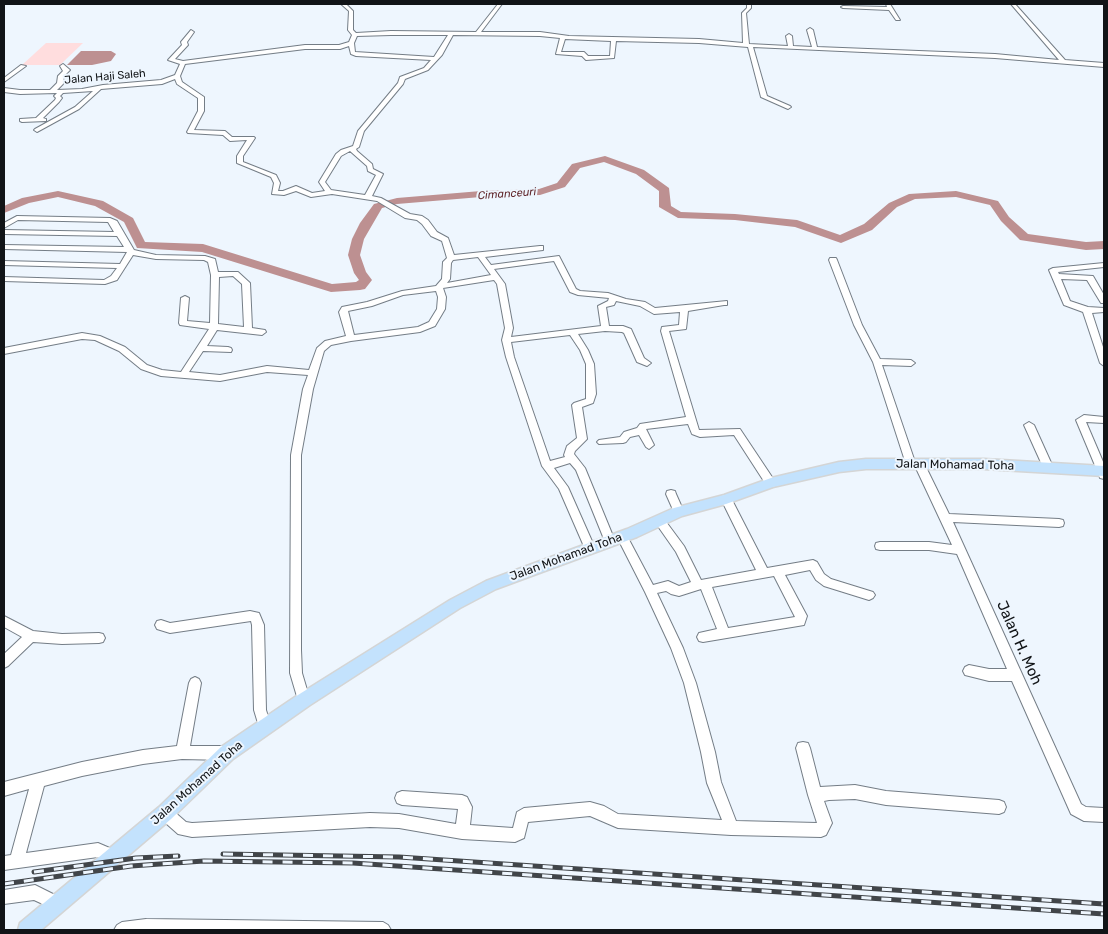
<!DOCTYPE html>
<html>
<head>
<meta charset="utf-8">
<style>
  body { margin:0 }
  #map { position:relative; width:1108px; height:934px; overflow:hidden; background:#eef6fe; font-family:Rubik,sans-serif }
  canvas { display:block }
  .frame { position:absolute; inset:0; border:5px solid #111417; pointer-events:none }
</style>
</head>
<body>
<div id="map">
<canvas width="1108" height="934"></canvas>
<div class="frame"></div>
</div>
<script>
const g = document.querySelector('canvas').getContext('2d');
g.lineJoin = 'round';
function fillPath(path, color) { g.fillStyle = color; g.fill(path, 'evenodd'); }
const shape = rows => new Path2D(rows.map(r => 'M' + r).join(''));
function trace(path, color, width, dash) { g.strokeStyle = color; g.lineWidth = width; g.lineCap = dash ? 'butt' : 'round'; g.setLineDash(dash || []); g.stroke(path); }
function write(font, color, halo, rows, align = 'center') {
  g.font = font + ' Rubik,sans-serif'; g.lineWidth = 4; g.setLineDash([]); g.textBaseline = 'middle'; g.strokeStyle = halo; g.fillStyle = color; for (const [text, x, y, turn = 0] of rows) {
    g.save(); g.translate(x, y); g.rotate((+turn || 0) * Math.PI / 180); g.textAlign = isNaN(turn) ? turn : align; if (halo) g.strokeText(text, 0, 0); g.fillText(text, 0, 0); g.restore();
  }
}
fillPath(shape([
  [46,43,83,43,60,65,22,65]
]), '#ffddde');
fillPath(shape([
  [81,51,111,51,116,54,111,61,92,65,67,65]
]), '#bd9091');
fillPath(shape([
  [605,156,644,170,669,188,671,206,681,212,735,214,797,220,840,235,864,224,889,203,909,194,956,191,998,201,1009,217,1028,234,1086,242,1104,241,1104,249,1086,250,1020,240,1001,221,990,205,956,197,915,199,897,207,872,230,841,243,795,227,735,220,678,218,659,207,659,191,636,174,604,162,580,168,565,187,540,195,481,197,397,204,382,208,364,239,360,255,366,272,372,280,365,289,360,290,331,292,202,252,137,248,124,222,95,206,58,197,29,203,4,213,4,206,22,198,58,191,103,201,133,218,145,242,203,244,332,284,356,282,359,280,354,273,348,255,352,239,360,223,374,204,397,198,481,191,539,189,557,183,572,164,605,156]
]), '#bd9091');
const minor = shape([
  [341,4,346,4,353,11,353,30,356,33,391,31,476,32,498,4,502,4,481,32,540,32,569,36,699,39,743,43,742,13,747,8,747,4,751,4,751,8,746,13,749,44,788,46,786,36,789,34,792,36,793,46,812,47,807,30,810,28,813,30,817,47,995,54,1059,60,1011,4,1015,4,1065,60,1104,63,1104,67,995,58,753,47,767,96,790,106,791,107,788,109,761,97,748,47,699,43,616,41,614,58,586,60,582,56,556,54,560,38,540,36,453,35,442,55,428,70,405,79,403,84,364,131,359,147,356,149,357,151,372,164,373,169,383,174,372,196,381,198,410,214,422,216,428,220,437,232,448,238,454,255,540,246,543,246,543,250,485,257,491,265,559,256,576,289,580,291,608,293,626,299,645,302,655,308,727,301,727,305,724,305,688,311,686,329,669,331,699,430,740,429,776,483,775,486,771,487,767,486,734,435,700,437,692,434,688,424,646,429,654,445,649,449,646,447,639,435,630,437,626,442,623,443,599,444,597,442,599,440,620,437,624,432,637,428,640,424,686,417,661,331,662,327,679,325,680,312,654,314,640,306,616,301,614,305,606,307,609,326,623,326,631,329,644,358,651,363,647,366,637,362,624,333,622,332,605,331,578,334,588,350,594,364,596,394,593,403,582,407,587,439,575,451,574,454,585,468,615,541,614,544,610,545,606,544,576,470,570,463,554,468,568,487,595,548,594,551,590,552,586,551,559,489,542,466,506,357,502,340,505,328,497,284,494,280,443,288,446,297,445,309,435,326,420,332,351,341,331,345,324,351,313,389,301,455,301,650,302,673,310,700,308,704,304,706,300,704,298,700,290,673,291,455,303,389,308,375,267,372,220,381,161,376,141,369,119,351,95,340,82,339,4,354,4,348,82,333,100,336,125,347,147,365,162,370,181,372,209,329,180,325,179,323,181,298,185,296,189,298,187,321,210,323,211,275,208,262,204,260,156,259,133,255,117,280,105,284,4,281,4,277,104,280,111,276,117,268,4,265,4,261,120,264,127,252,4,249,4,245,124,247,117,236,4,234,4,230,114,232,108,222,18,220,4,228,4,223,17,216,110,218,117,221,134,250,156,255,205,256,215,259,218,272,238,272,250,283,252,328,265,330,266,332,262,335,217,330,207,346,228,347,231,348,232,350,231,352,203,351,189,372,220,375,267,366,309,370,317,348,325,341,346,336,339,312,342,307,367,302,402,291,436,286,442,279,443,262,447,258,442,241,431,236,422,224,417,220,405,218,377,201,332,194,311,197,296,191,284,195,272,194,274,183,271,177,237,163,237,156,247,140,230,141,223,135,188,133,187,132,198,111,198,98,177,84,175,79,162,84,101,89,79,109,37,132,34,130,35,129,75,107,93,91,63,93,60,96,62,98,59,102,43,118,46,119,46,121,22,122,20,121,20,119,36,118,55,100,56,98,54,96,57,93,20,94,4,92,4,88,20,90,50,90,57,83,58,76,63,71,60,66,63,64,70,70,64,76,63,84,57,90,82,89,103,85,161,80,175,75,180,64,168,60,182,45,181,42,191,30,194,32,187,42,188,45,175,59,183,61,305,45,339,45,349,42,352,35,348,30,349,11,341,4],
  [391,35,448,35,434,57,355,52,354,43,357,36,391,35],
  [565,39,611,41,610,56,588,56,584,52,561,52,565,39],
  [349,46,351,54,356,56,431,60,424,68,400,77,398,83,358,131,353,146,341,150,336,154,319,182,325,191,312,193,296,186,283,191,278,191,280,183,276,175,243,162,243,156,255,138,254,137,232,137,225,131,194,130,204,111,204,97,182,82,180,76,185,64,305,49,340,49,349,46],
  [350,151,367,166,368,171,376,175,365,195,331,190,325,182,341,156,350,151],
  [478,257,491,275,447,283,450,279,451,263,453,260,478,257],
  [554,261,570,292,578,295,609,298,608,301,598,306,601,326,511,337,513,328,505,284,494,269,554,261],
  [233,276,242,284,244,327,218,324,219,277,233,276],
  [436,291,438,297,437,309,429,322,418,327,354,335,348,311,372,306,403,295,436,291],
  [570,335,580,350,586,364,586,399,574,403,572,405,577,438,567,446,564,455,565,457,550,461,514,357,511,342,570,335],
  [886,4,890,4,900,20,896,20,889,10,843,8,841,7,843,6,887,7,886,4],
  [21,65,26,66,4,82,4,78,21,65],
  [830,258,836,258,837,260,862,325,880,359,911,360,915,363,911,366,882,365,915,462,919,460,923,461,949,514,1059,519,1063,520,1064,523,1063,526,1059,527,953,522,1081,804,1086,807,1104,808,1104,822,1084,821,1071,814,1012,681,989,681,965,675,963,671,965,667,969,665,989,669,1007,669,957,554,929,550,880,550,876,549,875,546,876,543,880,542,929,542,952,545,915,466,911,468,906,464,873,362,854,325,829,260,830,258],
  [1104,263,1104,267,1058,272,1059,274,1093,276,1104,295,1104,303,1101,303,1087,280,1061,279,1070,301,1088,307,1104,308,1104,312,1092,313,1104,350,1104,366,1100,363,1083,312,1064,305,1049,270,1053,268,1104,263],
  [1084,415,1104,417,1104,423,1086,422,1104,464,1104,479,1100,478,1099,475,1076,420,1084,415],
  [1029,422,1034,425,1053,467,1052,470,1044,470,1043,467,1024,425,1029,422],
  [671,490,675,491,676,494,684,512,683,515,679,516,675,515,674,512,666,494,667,491,671,490],
  [726,495,730,496,767,568,813,560,817,562,824,574,831,579,873,592,875,595,873,598,869,600,824,586,816,580,810,570,785,575,807,616,804,625,703,642,699,641,697,637,699,633,717,629,701,589,679,596,671,594,666,591,657,593,683,648,696,683,715,752,721,782,736,821,817,823,808,795,796,748,798,743,803,742,808,743,810,748,820,787,855,785,886,791,999,800,1004,802,1006,807,1004,812,999,814,886,805,855,799,829,800,824,801,832,823,826,835,821,837,731,835,618,828,590,816,528,822,524,838,515,842,462,839,399,828,370,827,192,837,178,834,160,818,158,813,160,808,165,806,170,808,186,822,192,823,370,813,399,814,456,824,458,809,402,805,397,803,395,798,397,793,402,791,462,795,467,797,472,807,470,825,513,828,517,812,524,808,590,802,604,806,618,814,722,820,707,783,701,752,684,683,671,648,645,592,617,537,618,534,622,533,626,534,653,585,668,581,679,586,691,582,676,552,655,522,656,519,660,518,664,519,684,546,701,580,756,570,721,499,722,496,726,495],
  [774,576,795,617,728,628,712,587,774,576],
  [250,611,259,613,264,625,266,710,271,726,270,730,265,732,260,730,254,710,252,625,251,621,170,633,157,629,155,625,157,621,161,620,170,623,250,611],
  [4,616,33,631,62,634,99,633,103,634,105,638,103,642,99,643,62,644,33,642,8,666,4,668,4,654,22,637,4,627,4,616],
  [195,677,199,679,201,683,190,746,226,746,231,748,233,753,231,758,226,760,182,759,143,764,82,776,44,786,26,853,98,843,119,852,121,857,119,862,114,864,98,857,4,870,4,856,11,855,29,789,4,796,4,782,82,762,143,750,177,746,189,683,191,679,195,677],
  [35,885,63,899,65,904,63,909,58,911,34,900,4,904,4,890,35,885],
  [146,919,383,922,388,925,391,930,114,930,117,925,122,922,146,919]
]);
const major = shape([
  [866,459,984,459,1104,466,1104,476,984,469,866,469,839,472,773,487,726,504,682,516,637,537,496,589,460,608,310,705,233,759,171,819,41,930,18,930,20,923,159,807,221,747,298,695,450,600,486,581,627,529,674,508,724,495,771,478,839,462,866,459]
]);
trace(minor, '#747d86', 2);
trace(major, '#d4d5d5', 3);
fillPath(minor, '#fff');
fillPath(major, '#c3e2fd');
const rail = shape([
  [223,854,399,857,1104,904],
  [34,872,136,858,178,856],
  [4,884,131,866,204,861,353,863,1104,914]
]);
trace(rail, '#414549', 5);
trace(rail, '#eef6fe', 3, [10]);
write('11px', '#111417', '#eef6fe', [
  ["Jalan Haji Saleh",105,77,-5]
]);
write('italic 11px', '#61272c', '#eef6fe', [
  ["Cimanceuri",507,194,-4]
]);
write('12px', '#111417', '#eef6fe', [
  ["Jalan Mohamad Toha",955,465,1],
  ["Jalan Mohamad Toha",566,557,-20],
  ["Jalan Mohamad Toha",197,783,-42]
]);
write('15px', '#111417', '#eef6fe', [
  ["Jalan H. Moh",1019,643,66]
]);
</script>
</body>
</html>
